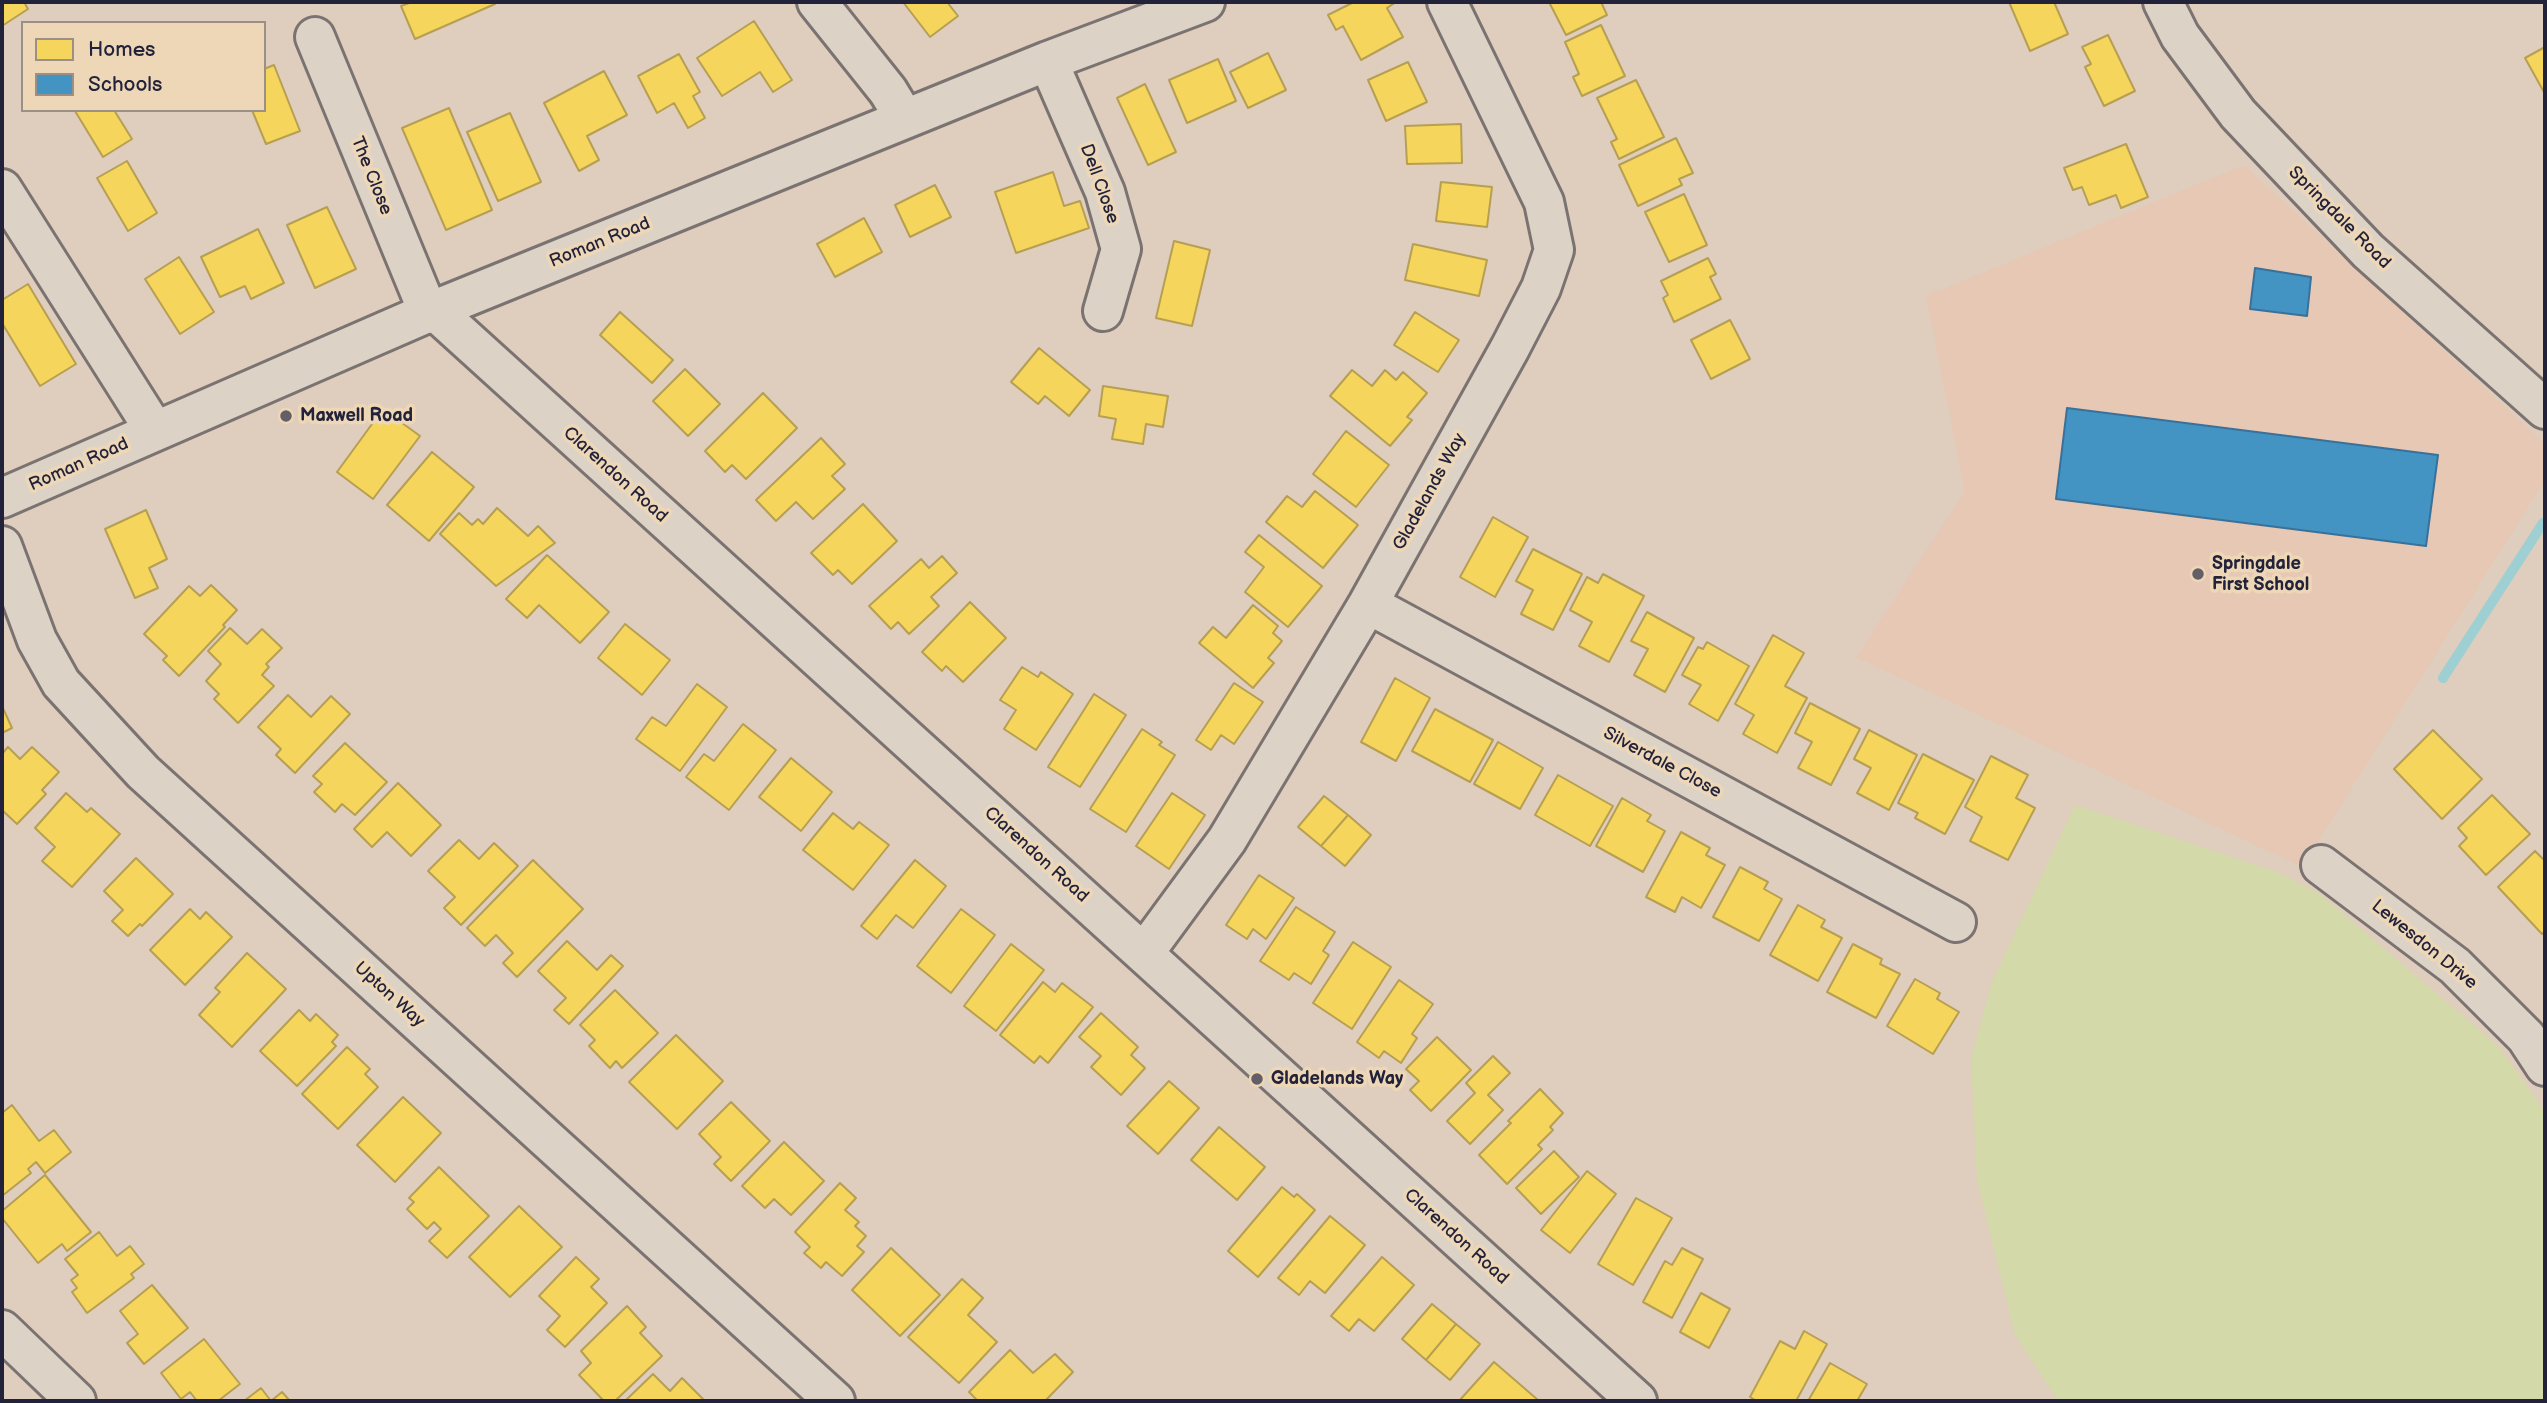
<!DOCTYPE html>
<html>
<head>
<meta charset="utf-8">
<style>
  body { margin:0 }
  #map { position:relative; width:2547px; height:1403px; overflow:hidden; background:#dfcdbd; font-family:"Balsamiq Sans",sans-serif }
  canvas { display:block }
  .frame { position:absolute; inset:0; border:4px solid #22223b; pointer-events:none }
  .legend { position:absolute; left:21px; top:21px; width:245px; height:91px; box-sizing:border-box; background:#edd7b6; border:2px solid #9c8f85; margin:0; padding:9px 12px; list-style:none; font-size:21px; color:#22223b }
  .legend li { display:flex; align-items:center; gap:14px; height:35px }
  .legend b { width:35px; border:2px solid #9c8f85 }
</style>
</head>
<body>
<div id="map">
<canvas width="2547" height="1403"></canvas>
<div class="frame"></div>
<ul class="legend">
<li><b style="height:19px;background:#f6d55c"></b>Homes</li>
<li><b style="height:19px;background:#4393c3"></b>Schools</li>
</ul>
</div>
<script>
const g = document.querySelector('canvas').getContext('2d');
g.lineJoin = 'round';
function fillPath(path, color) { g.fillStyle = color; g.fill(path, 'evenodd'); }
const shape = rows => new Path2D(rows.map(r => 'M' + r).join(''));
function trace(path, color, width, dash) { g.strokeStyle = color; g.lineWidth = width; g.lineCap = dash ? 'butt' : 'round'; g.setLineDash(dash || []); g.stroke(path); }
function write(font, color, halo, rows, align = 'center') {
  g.font = font + ' "Balsamiq Sans",sans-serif'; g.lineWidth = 7; g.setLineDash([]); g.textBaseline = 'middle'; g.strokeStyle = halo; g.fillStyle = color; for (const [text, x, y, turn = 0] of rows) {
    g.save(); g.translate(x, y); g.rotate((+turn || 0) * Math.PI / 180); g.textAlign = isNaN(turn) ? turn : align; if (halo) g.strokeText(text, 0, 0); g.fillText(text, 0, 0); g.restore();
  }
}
fillPath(shape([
  [2244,165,2545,444,2545,480,2302,867,1856,657,1965,492,1926,296]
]), '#e6c8b4');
fillPath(shape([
  [2075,805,2277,872,2320,894,2498,1046,2545,1111,2545,1401,2058,1401,2015,1335,1977,1180,1971,1058,1992,982]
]), '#d4d9a9');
const homes = shape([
  [2,2,24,2,28,9,2,26,2,2],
  [412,2,494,2,495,4,415,39,401,6,412,2],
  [903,2,947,2,958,16,930,37,903,2],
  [1354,2,1396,2,1387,8,1403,37,1361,60,1343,26,1336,30,1328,15,1354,2],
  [1549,2,1601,2,1607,15,1566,35,1549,2],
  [2009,2,2054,2,2068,34,2030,51,2009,2],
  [754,21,792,80,773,92,760,72,722,96,697,58,754,21],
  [1601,25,1625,76,1582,96,1573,77,1579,74,1565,42,1601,25],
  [2108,35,2135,91,2104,106,2085,67,2091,64,2082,47,2108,35],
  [2545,47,2545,94,2525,58,2545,47],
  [1268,53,1286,90,1248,108,1230,72,1268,53],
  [679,54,700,92,693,96,705,118,688,128,674,103,657,113,638,76,679,54],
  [1218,59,1236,101,1187,123,1169,80,1218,59],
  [1408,62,1427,102,1386,121,1368,80,1408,62],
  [274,65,300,131,266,144,252,110,264,110,264,69,274,65],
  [604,71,627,115,587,136,599,160,579,171,544,103,604,71],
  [1636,80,1664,137,1619,159,1611,142,1617,139,1597,98,1636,80],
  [1145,84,1176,152,1148,165,1117,98,1145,84],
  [449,108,492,210,446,230,402,128,449,108],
  [114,110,132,139,103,157,75,111,114,110],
  [510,113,541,182,498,201,467,132,510,113],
  [1461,124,1462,163,1407,164,1405,126,1461,124],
  [1676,138,1693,173,1679,179,1682,185,1638,206,1619,165,1676,138],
  [2126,144,2148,197,2121,208,2116,195,2089,205,2082,187,2073,190,2064,168,2126,144],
  [127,161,157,213,128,231,97,178,127,161],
  [1053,172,1064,206,1080,201,1089,228,1016,253,995,192,1053,172],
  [1441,182,1492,187,1487,227,1436,221,1441,182],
  [935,185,951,217,910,237,895,205,935,185],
  [1684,194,1707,245,1669,262,1645,212,1684,194],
  [327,207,356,269,315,288,287,225,327,207],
  [864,218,882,252,835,277,817,244,864,218],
  [258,229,284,283,251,299,245,286,220,297,201,257,258,229],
  [1174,241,1210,250,1192,326,1156,318,1174,241],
  [1413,244,1487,260,1479,296,1405,280,1413,244],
  [179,257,214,312,180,334,145,279,179,257],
  [1708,258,1716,274,1710,277,1721,299,1674,322,1663,298,1668,295,1661,281,1708,258],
  [28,284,76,364,40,386,2,323,2,300,28,284],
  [620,312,673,360,652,383,600,335,620,312],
  [1415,312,1459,340,1438,372,1394,345,1415,312],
  [1730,320,1750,359,1711,379,1691,340,1730,320],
  [1039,348,1090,390,1069,416,1045,396,1038,404,1011,382,1039,348],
  [685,369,720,404,688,436,653,401,685,369],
  [1352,370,1372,386,1385,370,1396,380,1403,372,1427,393,1407,417,1412,420,1390,446,1330,396,1352,370],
  [1103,386,1168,396,1163,427,1146,424,1143,444,1112,439,1116,419,1099,416,1103,386],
  [763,393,797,428,746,479,732,465,725,472,705,451,763,393],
  [383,409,420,436,373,499,337,472,383,409],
  [1346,431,1389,465,1356,507,1313,474,1346,431],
  [821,438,845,464,832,476,845,489,813,519,796,502,776,521,756,500,821,438],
  [432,452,474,487,429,541,387,505,432,452],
  [1315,491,1358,525,1323,568,1266,522,1287,496,1302,507,1315,491],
  [863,504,897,541,852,584,838,570,833,575,811,553,863,504],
  [497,508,528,536,538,526,555,543,496,586,440,534,459,513,472,525,478,519,483,524,497,508],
  [146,510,167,559,149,568,158,588,135,598,105,529,146,510],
  [1493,517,1528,537,1495,597,1460,577,1493,517],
  [1259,535,1322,586,1288,627,1245,592,1264,567,1245,552,1259,535],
  [1533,549,1582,574,1553,630,1521,614,1533,590,1516,581,1533,549],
  [547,555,609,612,580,643,539,605,527,618,506,599,547,555],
  [942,556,957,573,931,597,939,606,909,634,898,622,891,629,869,606,921,559,929,568,942,556],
  [1603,574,1644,596,1609,662,1579,646,1592,622,1570,610,1587,577,1598,583,1603,574],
  [211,585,237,610,223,625,225,627,179,676,163,660,167,656,144,634,189,586,200,596,211,585],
  [970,602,1006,638,963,682,946,666,942,671,922,652,970,602],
  [1253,605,1278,626,1273,633,1282,641,1268,658,1274,663,1253,688,1199,643,1213,627,1226,638,1253,605],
  [1647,612,1694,638,1665,692,1634,675,1648,649,1631,641,1647,612],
  [625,624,670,660,642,695,598,658,625,624],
  [230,628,247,644,262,629,282,648,266,664,269,667,262,675,274,686,238,723,214,699,219,694,206,681,221,664,208,651,230,628],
  [1773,635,1804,653,1785,686,1807,698,1777,753,1743,734,1754,715,1735,704,1773,635],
  [1707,642,1749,666,1718,721,1689,704,1701,685,1682,675,1698,647,1703,649,1707,642],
  [1022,667,1038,677,1041,672,1073,694,1036,750,1004,729,1016,710,1000,700,1022,667],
  [1395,678,1430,698,1396,761,1361,742,1395,678],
  [1234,683,1263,702,1234,744,1221,735,1211,750,1196,740,1234,683],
  [697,684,727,707,680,771,636,739,652,717,666,726,697,684],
  [1094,694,1126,715,1080,787,1048,767,1094,694],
  [288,695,311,717,331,696,350,714,295,773,276,755,281,749,258,727,288,695],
  [1810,703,1860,729,1831,785,1798,768,1812,742,1795,733,1810,703],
  [2,706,12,728,2,733,2,706],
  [1435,709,1493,740,1470,782,1412,751,1435,709],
  [743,724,776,750,729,810,686,777,704,754,714,761,743,724],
  [1142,729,1162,742,1159,745,1175,755,1126,832,1090,809,1142,729],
  [1869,730,1917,755,1889,810,1857,793,1871,768,1854,759,1869,730],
  [2433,730,2482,779,2442,819,2394,769,2433,730],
  [1498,742,1543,768,1520,809,1474,784,1498,742],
  [345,743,387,782,355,815,342,804,335,812,314,792,322,784,313,776,345,743],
  [8,747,20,759,32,747,59,772,42,790,46,794,17,824,2,810,2,754,8,747],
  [1923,754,1974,780,1945,834,1915,818,1918,813,1898,803,1923,754],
  [1991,756,2028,775,2016,798,2035,808,2008,860,1970,841,1982,817,1965,807,1991,756],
  [791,758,832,792,801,831,759,797,791,758],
  [1558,775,1613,806,1590,846,1535,815,1558,775],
  [398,783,441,825,411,856,387,832,372,847,354,829,398,783],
  [66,793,87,812,91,808,120,834,72,887,42,861,55,847,35,828,66,793],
  [1172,793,1205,815,1169,869,1136,846,1172,793],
  [2492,795,2530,834,2486,875,2459,846,2467,838,2458,828,2492,795],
  [1324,796,1348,815,1321,846,1298,827,1324,796],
  [1622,798,1651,815,1647,821,1665,831,1643,872,1596,846,1622,798],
  [833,813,853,829,859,822,889,845,853,890,803,850,833,813],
  [1348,815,1371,835,1345,866,1321,846,1348,815],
  [1681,832,1710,848,1706,855,1725,865,1701,908,1682,897,1675,912,1646,897,1681,832],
  [459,840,479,859,494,843,518,866,461,925,444,908,455,897,428,871,459,840],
  [2535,851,2545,861,2545,931,2542,934,2498,887,2535,851],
  [136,858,173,894,142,926,140,924,128,936,112,921,123,910,104,891,136,858],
  [533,860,583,909,517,977,503,963,513,953,496,935,485,946,467,928,533,860],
  [915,860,946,886,913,928,896,915,877,939,861,926,915,860],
  [1740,867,1768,882,1764,889,1782,899,1759,941,1713,917,1740,867],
  [1259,875,1294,898,1266,939,1253,929,1247,939,1226,925,1259,875],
  [1798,905,1825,920,1821,927,1842,938,1818,981,1770,955,1798,905],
  [1296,907,1335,932,1323,951,1329,955,1311,984,1294,973,1289,980,1260,961,1296,907],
  [190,909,200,919,206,912,232,937,185,985,150,950,190,909],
  [961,909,995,935,951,993,917,966,961,909],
  [567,941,597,970,611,955,623,966,569,1024,554,1010,566,998,538,971,567,941],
  [1353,942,1391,967,1352,1029,1313,1003,1353,942],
  [1011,944,1044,970,996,1031,964,1006,1011,944],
  [1853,944,1882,959,1880,964,1900,974,1876,1018,1827,992,1853,944],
  [247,953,286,989,232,1047,199,1015,220,992,215,988,247,953],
  [1915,979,1940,993,1937,999,1959,1012,1933,1054,1887,1026,1915,979],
  [1399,980,1433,1004,1412,1034,1417,1038,1401,1063,1384,1051,1379,1058,1357,1042,1399,980],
  [1043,982,1055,992,1062,983,1093,1007,1048,1063,1040,1056,1034,1063,1000,1035,1043,982],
  [615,990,658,1033,622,1068,616,1061,610,1068,589,1046,595,1040,580,1025,615,990],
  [299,1010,310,1021,316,1014,338,1035,332,1042,336,1046,297,1086,260,1051,299,1010],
  [1101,1013,1138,1047,1131,1055,1145,1068,1121,1095,1091,1067,1101,1056,1079,1037,1101,1013],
  [676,1035,723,1081,677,1129,629,1082,676,1035],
  [1437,1037,1471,1070,1431,1111,1410,1090,1419,1081,1406,1069,1437,1037],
  [347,1047,370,1069,365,1074,378,1087,338,1129,302,1094,347,1047],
  [1493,1056,1510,1073,1488,1095,1503,1110,1470,1144,1447,1121,1475,1093,1466,1083,1493,1056],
  [1169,1081,1199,1108,1158,1154,1127,1126,1169,1081],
  [1540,1089,1563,1113,1550,1127,1553,1130,1538,1145,1542,1149,1507,1184,1479,1155,1511,1123,1508,1121,1540,1089],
  [403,1097,441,1133,395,1182,357,1145,403,1097],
  [731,1102,770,1141,731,1181,714,1164,721,1157,699,1134,731,1102],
  [12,1105,39,1141,54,1130,71,1152,45,1173,36,1162,28,1169,31,1173,2,1196,2,1113,12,1105],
  [1219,1127,1265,1167,1237,1200,1191,1160,1219,1127],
  [784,1142,824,1181,791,1215,774,1199,765,1208,742,1186,784,1142],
  [1554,1151,1579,1177,1541,1214,1516,1188,1554,1151],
  [439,1167,489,1216,447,1258,429,1241,441,1229,434,1222,427,1229,407,1209,414,1202,409,1198,439,1167],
  [1587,1171,1616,1194,1570,1253,1541,1230,1587,1171],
  [45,1175,91,1232,67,1251,62,1244,38,1263,2,1218,2,1211,45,1175],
  [840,1183,856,1198,845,1210,859,1222,855,1226,866,1236,857,1246,864,1252,842,1276,826,1262,821,1268,804,1253,810,1247,795,1232,840,1183],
  [1282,1187,1294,1197,1297,1194,1315,1210,1258,1277,1228,1251,1282,1187],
  [1636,1198,1672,1218,1633,1285,1598,1264,1636,1198],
  [519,1206,562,1247,510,1297,469,1257,519,1206],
  [1330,1216,1365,1245,1325,1293,1310,1281,1299,1295,1278,1278,1330,1216],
  [99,1232,117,1256,130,1246,144,1264,131,1274,134,1278,87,1313,72,1292,77,1288,71,1280,78,1275,65,1259,99,1232],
  [891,1248,940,1295,900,1336,852,1290,891,1248],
  [1682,1248,1703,1259,1672,1318,1643,1302,1665,1261,1672,1265,1682,1248],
  [576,1257,599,1279,591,1287,607,1303,565,1347,547,1330,560,1316,539,1296,576,1257],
  [1382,1257,1414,1285,1374,1331,1359,1319,1349,1331,1331,1316,1382,1257],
  [962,1279,983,1298,968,1315,997,1342,959,1383,908,1337,962,1279],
  [152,1285,188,1328,144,1364,127,1343,138,1334,120,1311,152,1285],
  [1701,1293,1730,1309,1709,1348,1680,1332,1701,1293],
  [1432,1304,1456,1324,1426,1360,1402,1339,1432,1304],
  [627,1306,646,1327,640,1333,662,1356,615,1401,604,1401,579,1375,591,1363,581,1351,627,1306],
  [1456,1324,1480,1344,1450,1380,1426,1360,1456,1324],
  [1804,1331,1827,1344,1796,1401,1757,1401,1750,1397,1780,1341,1795,1349,1804,1331],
  [204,1339,240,1384,218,1401,197,1401,190,1392,181,1399,161,1373,204,1339],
  [1010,1350,1033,1373,1055,1354,1073,1372,1045,1401,978,1401,969,1392,1010,1350],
  [1494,1362,1538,1400,1537,1401,1459,1401,1494,1362],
  [1830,1363,1867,1384,1857,1401,1808,1401,1830,1363],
  [653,1374,670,1391,682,1378,703,1399,701,1401,625,1401,653,1374],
  [261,1388,271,1401,282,1392,290,1401,244,1401,261,1388]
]);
fillPath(homes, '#f6d55c');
trace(homes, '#b69f52', 2);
const schools = shape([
  [2255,268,2311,277,2307,316,2250,309,2255,268],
  [2067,408,2438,455,2426,546,2056,499,2067,408]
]);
fillPath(schools, '#4393c3');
trace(schools, '#39719a', 2);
trace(shape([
  [2443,678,2543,523]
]), '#9dcfd3', 10);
const minor = shape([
  [817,2,888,91,905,119],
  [2163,2,2180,36,2238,114,2368,251,2545,409],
  [315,37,429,314],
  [1048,61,1105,192,1121,249,1103,311],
  [2,189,155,431],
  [434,310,1637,1401],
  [2,498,434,310,1048,61,1205,2],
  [2,546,37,640,61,683,143,772,835,1401],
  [1368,604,1956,922],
  [2321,865,2455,966,2526,1037,2545,1066],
  [1144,953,1227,840,1368,604,1510,348,1541,288,1554,250,1544,202,1447,2],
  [2,1330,76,1401]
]);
trace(minor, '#7b7371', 44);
trace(minor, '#dcd2c6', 38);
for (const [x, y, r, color] of [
  [286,416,7,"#645e68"],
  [2198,574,7,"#645e68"],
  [1257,1079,7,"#645e68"]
]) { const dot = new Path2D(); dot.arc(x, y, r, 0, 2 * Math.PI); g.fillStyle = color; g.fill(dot); trace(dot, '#edd7b6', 2.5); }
write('18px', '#22223b', '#edd7b6', [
  ["The Close",371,176,68],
  ["Dell Close",1099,184,70],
  ["Springdale Road",2339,218,45],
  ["Roman Road",600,243,-22],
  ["Roman Road",79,465,-24],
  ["Clarendon Road",615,475,42],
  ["Gladelands Way",1430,492,-61],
  ["Silverdale Close",1662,763,28],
  ["Clarendon Road",1036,855,42],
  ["Lewesdon Drive",2424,945,39],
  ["Upton Way",389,995,42],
  ["Clarendon Road",1456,1237,42]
]);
write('bold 18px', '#22223b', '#edd7b6', [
  ["Maxwell Road",300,416],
  ["Springdale",2212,564],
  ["First School",2212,585],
  ["Gladelands Way",1271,1079]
], 'left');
</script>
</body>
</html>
